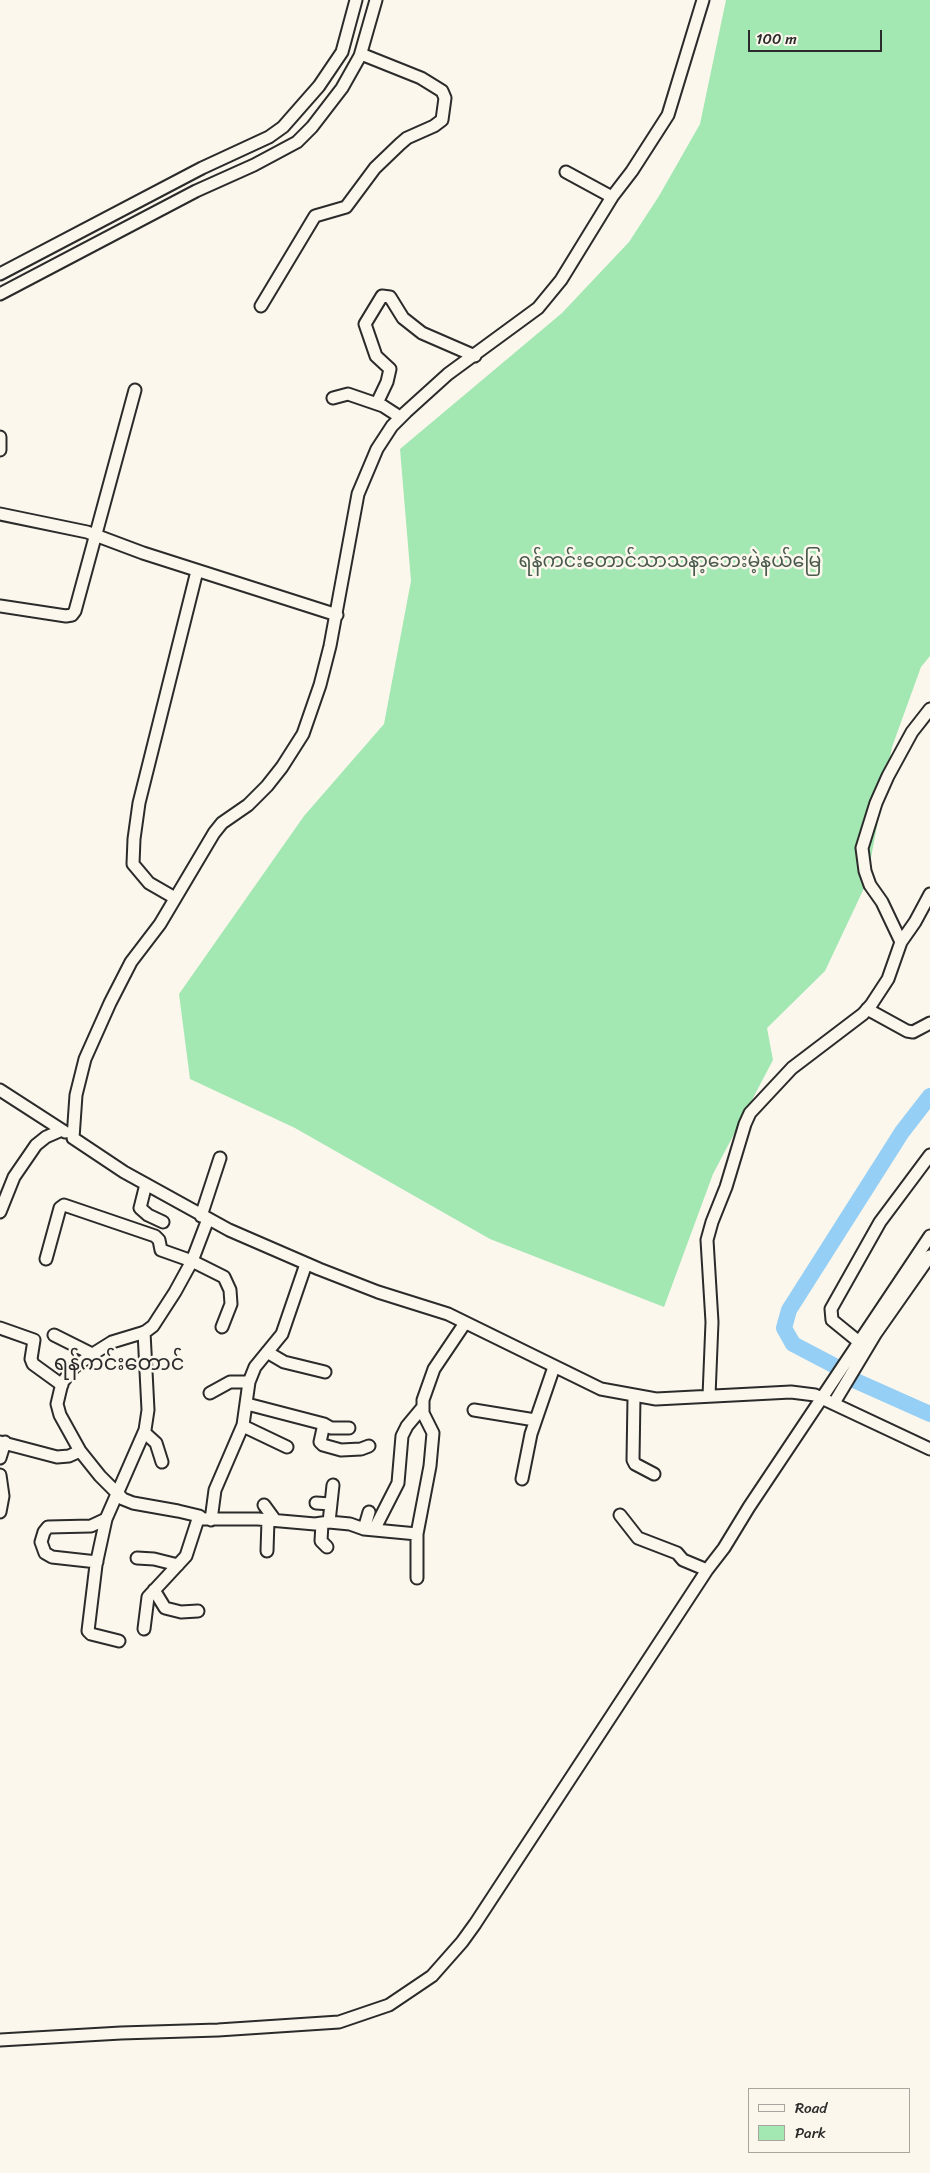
<!DOCTYPE html>
<html>
<head>
<meta charset="utf-8">
<style>
  body { margin:0 }
  #map { position:relative; width:930px; height:2173px; overflow:hidden; background:#fbf7ec; font-family:Sriracha,sans-serif }
  canvas { display:block }
  .legend { position:absolute; left:748px; top:2088px; width:162px; height:65px; box-sizing:border-box; background:#fbf7ec; border:1px solid #a8a59f; margin:0; padding:6px 9px; list-style:none; font-size:15px; color:#2b2b2b }
  .legend li { display:flex; align-items:center; gap:10px; height:25px }
  .legend b { width:25px; border:1px solid #a8a59f }
  .scale { position:absolute; left:748px; top:30px; width:134px; height:22px; box-sizing:border-box; border:2px solid #2b2b2b; border-top:0; padding-left:6px; font-size:15px; line-height:18px; white-space:nowrap; color:#2b2b2b; -webkit-text-stroke:4px #fbf7ec; paint-order:stroke }
</style>
</head>
<body>
<div id="map">
<canvas width="930" height="2173"></canvas>
<ul class="legend">
<li><b style="height:6px;background:#fbf7ec"></b>Road</li>
<li><b style="height:14px;background:#a3e7b2"></b>Park</li>
</ul>
<div class="scale">100 m</div>
</div>
<script>
const g = document.querySelector('canvas').getContext('2d');
g.lineJoin = 'round';
function fillPath(path, color) { g.fillStyle = color; g.fill(path, 'evenodd'); }
const shape = rows => new Path2D(rows.map(r => 'M' + r).join(''));
function trace(path, color, width, dash) { g.strokeStyle = color; g.lineWidth = width; g.lineCap = dash ? 'butt' : 'round'; g.setLineDash(dash || []); g.stroke(path); }
function write(font, color, halo, rows, align = 'center') {
  g.font = font + ' Sriracha,"Noto Sans Myanmar",sans-serif'; g.lineWidth = 5; g.setLineDash([]); g.textBaseline = 'middle'; g.strokeStyle = halo; g.fillStyle = color; for (const [text, x, y, turn = 0] of rows) {
    g.save(); g.translate(x, y); g.rotate((+turn || 0) * Math.PI / 180); g.textAlign = isNaN(turn) ? turn : align; if (halo) g.strokeText(text, 0, 0); g.fillText(text, 0, 0); g.restore();
  }
}
fillPath(shape([
  [726,0,930,0,930,656,921,667,892,747,866,884,825,971,767,1028,773,1060,713,1174,664,1307,490,1239,295,1128,190,1079,179,994,304,816,384,724,411,581,400,449,562,313,629,242,659,196,700,124]
]), '#a3e7b2');
trace(shape([
  [835,1366,793,1344,784,1328,789,1310,902,1132,930,1096],
  [856,1381,930,1414]
]), '#95cff5', 16);
const minor = shape([
  [703,0,668,115,632,171,612,197,561,280,538,308,448,374,406,412,392,426,377,449,358,494,330,646,320,685,303,734,282,767,267,786,248,805,222,823,214,833,160,924,131,962,110,1003,85,1059,76,1095,73,1138,124,1172,229,1230,319,1269,378,1292,448,1314,601,1389,656,1399,791,1392,815,1395,930,1449],
  [566,172,612,197],
  [0,274,202,168,269,137,283,127,319,86,342,52,356,0],
  [0,294,196,191,254,165,297,142,312,127,342,88,360,56,376,0],
  [261,306,315,216,346,207,375,168,400,144,407,138,434,126,442,120,445,98,442,91,421,78,361,54],
  [333,398,348,394,383,406,400,417],
  [377,403,387,382,390,369,376,356,365,324,382,296,390,297,403,318,422,333,475,356],
  [0,437,0,450],
  [0,514,87,532,143,553,337,615],
  [0,606,66,616,72,615,75,611,135,390],
  [175,898,149,883,133,864,134,839,139,803,197,571],
  [901,942,915,922,930,894],
  [867,1009,907,1031,913,1032,930,1023],
  [0,1090,65,1132],
  [146,1184,140,1208,148,1215,163,1222],
  [0,1212,14,1177,36,1145,46,1137,62,1130],
  [201,1216,220,1158],
  [46,1259,60,1208,64,1205,155,1236,159,1240,161,1250,192,1261,224,1277,230,1290,231,1304,222,1327],
  [0,1328,34,1340,31,1359,33,1364,62,1385],
  [54,1335,92,1354],
  [859,1342,832,1320,831,1309,880,1222,930,1155],
  [267,1352,284,1362,325,1372],
  [210,1393,230,1382,249,1382],
  [709,1396,712,1322,707,1240,712,1222,726,1187,745,1124,750,1113,792,1068,863,1014,871,1005,888,979,901,942,882,902,870,885,865,871,862,848,876,803,888,776,912,732,930,709],
  [634,1397,633,1460,635,1464,654,1474],
  [834,1403,876,1333,930,1256],
  [247,1404,324,1424,331,1428,349,1428],
  [474,1410,535,1420],
  [324,1424,320,1442,323,1445,341,1450,361,1449,369,1446],
  [243,1426,287,1447],
  [145,1433,156,1443,162,1462],
  [0,1442,57,1457,69,1456,80,1451,60,1415,57,1404,62,1383,74,1367,96,1352,112,1342,145,1332,153,1326,175,1292,192,1261,208,1219],
  [80,1451,100,1476,123,1499,133,1503,178,1511,199,1516,203,1519,258,1519,315,1524,329,1522,350,1524,364,1529,417,1534,430,1466,433,1433,423,1413,423,1400,434,1369,465,1323],
  [0,1458,5,1442],
  [0,1475,3,1496,0,1512],
  [522,1479,531,1434,554,1367],
  [316,1503,331,1504],
  [264,1505,275,1520],
  [620,1515,638,1538,677,1553,683,1560,707,1570],
  [106,1519,96,1565,88,1631,91,1634,119,1641],
  [211,1520,215,1490,243,1425,249,1382,255,1367,282,1334,306,1264],
  [329,1522,333,1485],
  [322,1523,321,1541,327,1547],
  [364,1529,369,1512],
  [374,1530,398,1483,402,1436,407,1426,422,1408],
  [267,1551,268,1520],
  [137,1558,154,1559,178,1565],
  [97,1562,52,1557,45,1553,41,1542,44,1532,48,1527,91,1526,106,1519,145,1430,148,1410,144,1332],
  [417,1578,417,1534],
  [154,1590,165,1608,181,1612,198,1611],
  [144,1629,148,1597,186,1556,199,1516],
  [0,2040,121,2033,218,2030,339,2022,389,2005,432,1976,462,1942,475,1924,707,1570,724,1548,749,1507,930,1236]
]);
trace(minor, '#2b2b2b', 15);
trace(minor, '#fbf7ec', 11);
write('19px', '#495a4d', '#fbf7ec', [
  ["ရန်ကင်းတောင်သာသနာ့ဘေးမဲ့နယ်မြေ",670,562]
]);
write('21px', '#2b2b2b', '#fbf7ec', [
  ["ရန်ကင်းတောင်",119,1365]
]);
</script>
</body>
</html>
